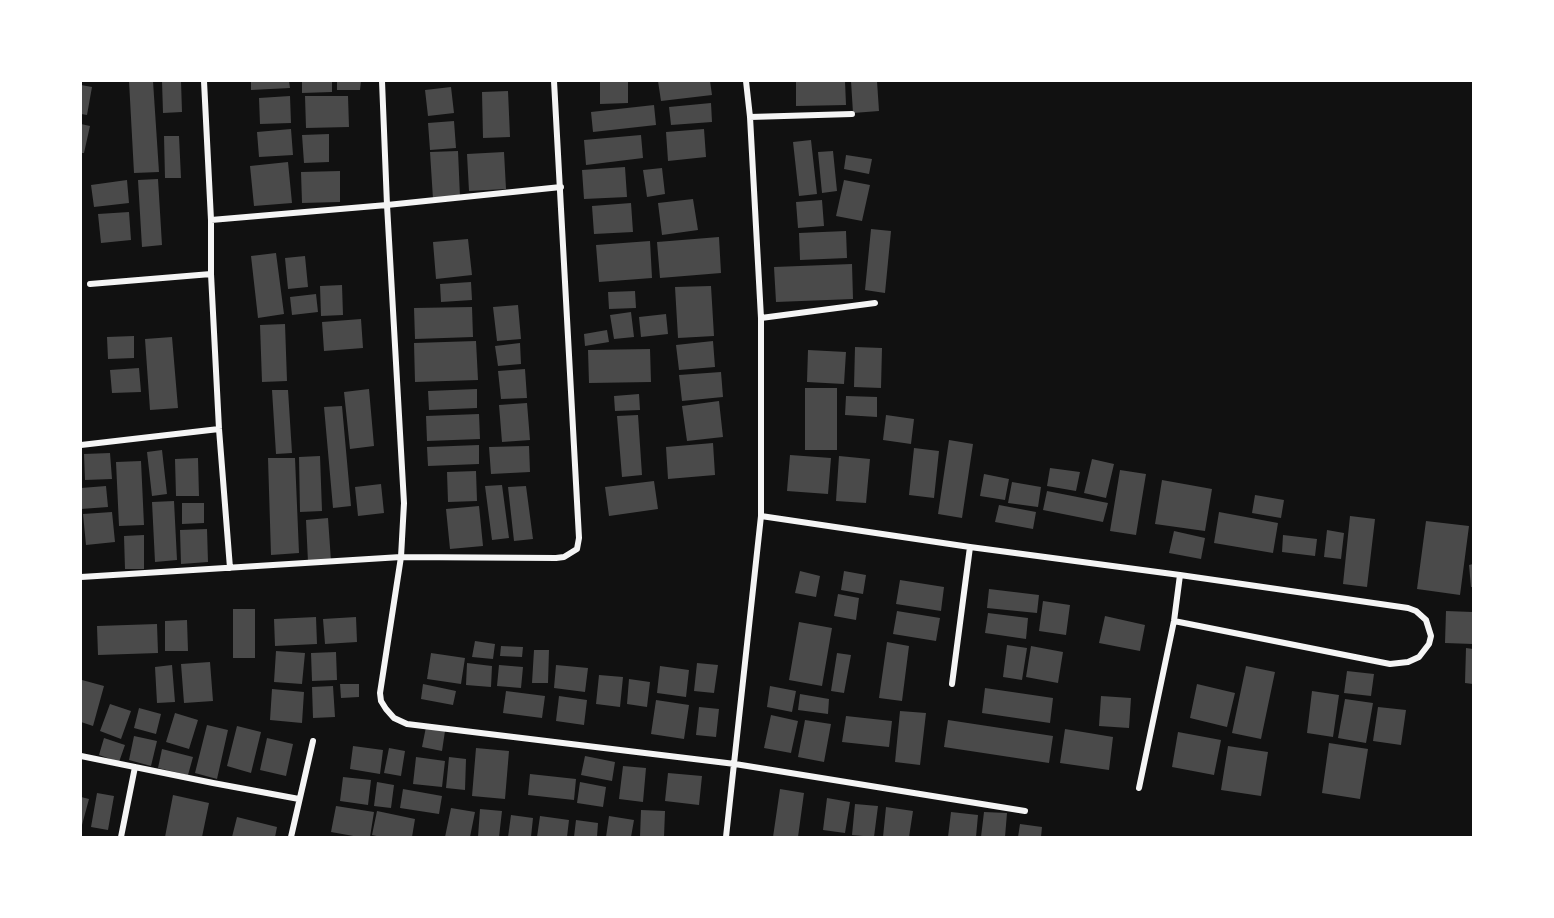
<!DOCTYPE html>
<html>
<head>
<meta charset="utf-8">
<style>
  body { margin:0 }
  #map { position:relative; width:1554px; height:918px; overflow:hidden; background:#111; font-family:"Roboto Serif",serif }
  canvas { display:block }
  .frame { position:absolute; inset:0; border:82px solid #fff; pointer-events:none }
</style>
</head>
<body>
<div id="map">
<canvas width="1554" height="918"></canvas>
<div class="frame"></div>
</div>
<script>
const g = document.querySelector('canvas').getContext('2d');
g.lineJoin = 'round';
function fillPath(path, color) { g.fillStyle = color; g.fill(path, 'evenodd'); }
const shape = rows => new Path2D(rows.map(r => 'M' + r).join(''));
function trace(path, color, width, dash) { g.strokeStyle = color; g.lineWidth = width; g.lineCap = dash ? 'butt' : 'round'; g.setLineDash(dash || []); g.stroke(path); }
fillPath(shape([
  [129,81,153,81,159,172,134,173],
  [162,81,181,81,182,112,163,113],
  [251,81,289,81,290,88,251,90],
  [302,81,332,81,332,92,302,93],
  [337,81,361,81,360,90,337,90],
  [600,81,628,81,628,103,600,104],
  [658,81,710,81,712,95,661,101],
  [796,81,845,81,846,105,796,106],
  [851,81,877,81,879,111,853,113],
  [81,85,92,87,87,115,81,114],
  [451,87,454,113,428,116,425,90],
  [508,91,510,137,483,138,482,92],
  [290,96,291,123,260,124,259,98],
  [305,96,348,96,349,127,306,128],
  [711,103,712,122,671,125,669,107],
  [654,105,656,125,593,132,591,112],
  [454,121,456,148,430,150,428,123],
  [81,124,90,126,84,153,81,153],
  [291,129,293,155,259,157,257,132],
  [704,129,706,157,668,161,666,132],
  [329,134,329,162,304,163,302,135],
  [641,135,643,158,586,165,584,140],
  [164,136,179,136,181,178,165,178],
  [811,140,817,194,799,196,793,142],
  [458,151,460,197,433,199,430,152],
  [833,151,837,191,822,193,818,152],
  [504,152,506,189,469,191,467,154],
  [846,155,872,159,869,174,844,169],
  [288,162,292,203,254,206,250,166],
  [625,167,627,197,584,199,582,170],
  [662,168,665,194,647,197,643,170],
  [340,171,340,202,302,203,301,172],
  [158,179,162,245,142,247,138,180],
  [127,180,129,203,94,207,91,185],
  [844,180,870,185,862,221,836,216],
  [693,199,698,230,662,235,658,203],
  [822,200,824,226,798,228,796,202],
  [631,203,633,232,594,234,592,206],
  [129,212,131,240,101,243,98,214],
  [871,229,891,231,885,293,865,290],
  [846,231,847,258,800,260,799,233],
  [719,237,721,273,660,278,657,242],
  [468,239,472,275,436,279,433,242],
  [650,241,652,278,599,282,596,245],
  [276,253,284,314,258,318,251,256],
  [305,256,308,287,288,289,285,258],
  [852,264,853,299,776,302,774,267],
  [471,282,472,300,441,302,440,284],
  [342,285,343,315,321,316,320,286],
  [711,286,714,336,678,338,675,287],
  [635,291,636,308,609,309,608,292],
  [316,294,318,312,292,315,290,297],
  [518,305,521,339,497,341,493,307],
  [472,307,473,337,415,339,414,308],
  [631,312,634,337,614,339,610,315],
  [666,314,668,334,641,337,639,317],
  [361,319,363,348,324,351,322,322],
  [285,324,287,381,262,382,260,325],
  [607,330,609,342,585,346,584,334],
  [134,336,134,358,108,359,107,337],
  [172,337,178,408,150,410,145,339],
  [476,341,478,380,415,382,414,343],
  [713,341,715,367,679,370,676,345],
  [520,343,521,364,498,366,495,346],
  [855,347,882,348,881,388,854,387],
  [650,349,651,382,589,383,588,350],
  [808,350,846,352,844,384,807,382],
  [139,368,141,392,112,393,110,370],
  [525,369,527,398,501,399,498,371],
  [721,372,723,397,682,401,679,375],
  [805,388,837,388,837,450,805,450],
  [369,389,374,446,350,449,344,392],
  [477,389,477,408,429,410,428,391],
  [272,390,288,390,292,453,276,454],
  [639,394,640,410,615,411,614,396],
  [846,396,877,397,877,417,845,415],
  [719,401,723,437,687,441,682,406],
  [527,403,530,440,502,442,499,405],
  [342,406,351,506,333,508,324,407],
  [479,414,480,439,427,441,426,416],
  [638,415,642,475,622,477,617,416],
  [886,415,914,419,911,444,883,440],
  [949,440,973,444,962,518,938,514],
  [713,443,715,475,668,479,666,447],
  [479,445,479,464,428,466,427,447],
  [529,446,530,472,491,474,489,447],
  [914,448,939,451,934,498,909,495],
  [162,450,167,494,152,496,147,452],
  [110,453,112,479,85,480,84,454],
  [790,455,831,458,828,494,787,491],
  [320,456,322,511,300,512,299,457],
  [839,456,870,459,866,503,836,501],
  [198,458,199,496,176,496,175,459],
  [268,458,295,458,299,553,271,555],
  [1092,459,1114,464,1106,498,1084,493],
  [141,461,144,525,119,526,116,462],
  [1050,468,1080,472,1076,491,1047,486],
  [1120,470,1146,474,1136,535,1110,531],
  [476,471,477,501,448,502,447,472],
  [984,474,1009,479,1005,500,980,496],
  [1162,480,1212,489,1205,531,1155,524],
  [654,481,658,509,609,516,605,487],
  [1012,482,1041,487,1038,507,1008,503],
  [381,484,384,513,358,516,355,487],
  [502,485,509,538,492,540,485,486],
  [106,486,108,507,81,509,81,488],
  [526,486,533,539,514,541,508,487],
  [1047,491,1108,503,1103,522,1043,510],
  [1255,495,1284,500,1281,518,1252,513],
  [174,501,177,560,155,562,152,502],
  [182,503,204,503,204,523,182,524],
  [999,505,1036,512,1033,529,995,522],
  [479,506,483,546,450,549,446,509],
  [112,512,115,542,86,545,83,514],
  [1219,512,1278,523,1273,553,1214,543],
  [1350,516,1375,519,1367,587,1343,584],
  [328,518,331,561,308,562,306,520],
  [1426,521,1469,526,1460,595,1417,589],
  [207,529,208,562,181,564,180,530],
  [1327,530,1344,533,1341,559,1324,557],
  [1174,531,1205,538,1201,559,1169,553],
  [144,535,144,569,125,569,124,536],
  [1283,535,1317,539,1315,556,1282,552],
  [1473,564,1473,587,1471,587,1469,565],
  [800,571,820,576,816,597,795,593],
  [844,571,866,575,863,594,841,590],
  [900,580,944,587,941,611,896,604],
  [989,589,1039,595,1037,613,987,608],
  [838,594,859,598,856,620,834,616],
  [1043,601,1070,605,1066,635,1039,631],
  [233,609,255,609,255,658,233,658],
  [897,611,940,618,936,641,893,634],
  [1446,611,1473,612,1473,644,1445,643],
  [988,613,1028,618,1026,639,985,633],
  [1105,616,1145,625,1140,651,1099,643],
  [316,617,317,644,275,646,274,619],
  [356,617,357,642,325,644,323,619],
  [187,620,188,651,165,651,165,621],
  [799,622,832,628,822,686,789,680],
  [157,624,158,653,98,655,97,626],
  [475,641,495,644,493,659,472,657],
  [887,642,909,646,902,701,879,698],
  [1007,645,1027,648,1022,680,1003,677],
  [501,646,523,647,522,657,500,656],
  [1031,646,1063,652,1058,683,1026,677],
  [1466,648,1473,649,1473,684,1465,683],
  [534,650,549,650,548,683,532,683],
  [276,651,305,653,302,684,274,682],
  [336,652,337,680,312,681,311,653],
  [431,653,465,658,461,684,427,679],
  [837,653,851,655,844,693,831,691],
  [210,662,213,701,184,703,181,664],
  [467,663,492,666,491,687,466,685],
  [697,663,718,665,714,693,694,691],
  [172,665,175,702,157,703,155,667],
  [499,665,523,667,521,688,497,686],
  [556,665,588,668,585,692,554,688],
  [660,666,689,670,686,697,657,693],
  [1246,666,1275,672,1261,739,1232,733],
  [1347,671,1374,674,1371,696,1344,693],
  [599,675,623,677,620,707,596,704],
  [629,679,650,682,647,707,627,704],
  [82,680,104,686,93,726,81,722],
  [340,684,359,684,359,697,341,698],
  [423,684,456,691,453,705,421,699],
  [1197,684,1235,693,1227,727,1190,718],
  [333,686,335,717,313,718,312,687],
  [770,686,796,691,792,712,767,707],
  [985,688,1053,698,1050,723,982,713],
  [272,689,304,692,302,723,270,720],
  [506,691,545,696,542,718,503,713],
  [1312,691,1339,695,1333,737,1307,733],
  [800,694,829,699,828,714,798,710],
  [559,696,587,700,584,725,556,721],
  [1101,696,1131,698,1129,728,1099,726],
  [1345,699,1373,703,1366,743,1338,738],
  [656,700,689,705,684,739,651,734],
  [110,704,131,711,121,739,100,731],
  [699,707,719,709,716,737,696,735],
  [1378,707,1406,710,1401,745,1373,741],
  [139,708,161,714,156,734,134,728],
  [900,711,926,713,920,765,895,762],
  [175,713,198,720,189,749,166,742],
  [771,715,798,721,791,753,764,748],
  [846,716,892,721,889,747,842,742],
  [805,720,831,724,824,762,798,757],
  [948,720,1053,736,1049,763,944,747],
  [207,725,228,730,217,779,195,773],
  [237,726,261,732,251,773,227,766],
  [426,727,445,731,442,751,422,747],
  [1065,729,1113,737,1109,770,1060,763],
  [1178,732,1221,740,1214,775,1172,767],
  [134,736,157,741,151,766,129,760],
  [104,738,125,745,119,762,99,755],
  [267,738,293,744,286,776,260,770],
  [1329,743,1368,749,1360,799,1322,793],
  [353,746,383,750,380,774,350,769],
  [1228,746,1268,752,1261,796,1221,790],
  [389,748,405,751,401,776,384,773],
  [476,748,509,751,505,799,472,796],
  [162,749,193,757,188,775,158,768],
  [585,756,615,762,612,781,581,775],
  [416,757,445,761,442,787,413,784],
  [449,757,466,759,465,790,446,788],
  [623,766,646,768,643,802,619,799],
  [668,773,702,776,699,805,665,801],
  [530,774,576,779,574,800,528,795],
  [343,777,371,780,368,805,340,801],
  [377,782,394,785,391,808,374,806],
  [580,782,606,787,603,807,577,803],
  [403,789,442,796,439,814,400,808],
  [780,789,804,793,798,837,773,837],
  [97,793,114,796,108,830,91,827],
  [173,795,209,803,202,837,165,837],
  [81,797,89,799,82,825,81,825],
  [827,798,850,802,845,833,823,830],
  [855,804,878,806,874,837,852,835],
  [336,806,374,812,370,837,359,837,331,832],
  [886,807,913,811,909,837,883,837],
  [451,808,475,812,470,837,445,837],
  [480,809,502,811,499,837,478,837],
  [641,810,665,811,664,837,640,837],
  [377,811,415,819,412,837,381,837,372,835],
  [951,812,978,815,976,837,948,837],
  [984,812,1007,813,1005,837,981,837],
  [511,815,533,818,531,837,508,837],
  [540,816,569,820,567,837,537,837],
  [609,816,634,820,631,837,606,837],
  [237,817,277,827,275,837,232,837],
  [576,820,598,823,597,837,574,837],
  [1020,824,1042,827,1041,837,1018,837]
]), '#4a4a4a');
trace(shape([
  [204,81,211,220,211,274,219,429,230,568],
  [382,81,387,205,404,503,401,557,380,693,381,701,386,709,394,718,407,724,735,764,1025,811],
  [750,117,852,114],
  [211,220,387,205,561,187],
  [90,284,211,274],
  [761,318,875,303],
  [81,445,219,429],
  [761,516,970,547,1180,575,1408,608,1416,611,1426,620,1431,636,1429,644,1419,657,1408,662,1390,664,1174,621],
  [81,577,401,557,556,558,564,557,577,549,579,538,554,81],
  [952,684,970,547],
  [81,756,213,783,299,799],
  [1139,788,1174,621,1180,575],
  [121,837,135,767],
  [291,837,313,741],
  [726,837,761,516,761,318,750,117,746,81]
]), '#f5f5f5', 6);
</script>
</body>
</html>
